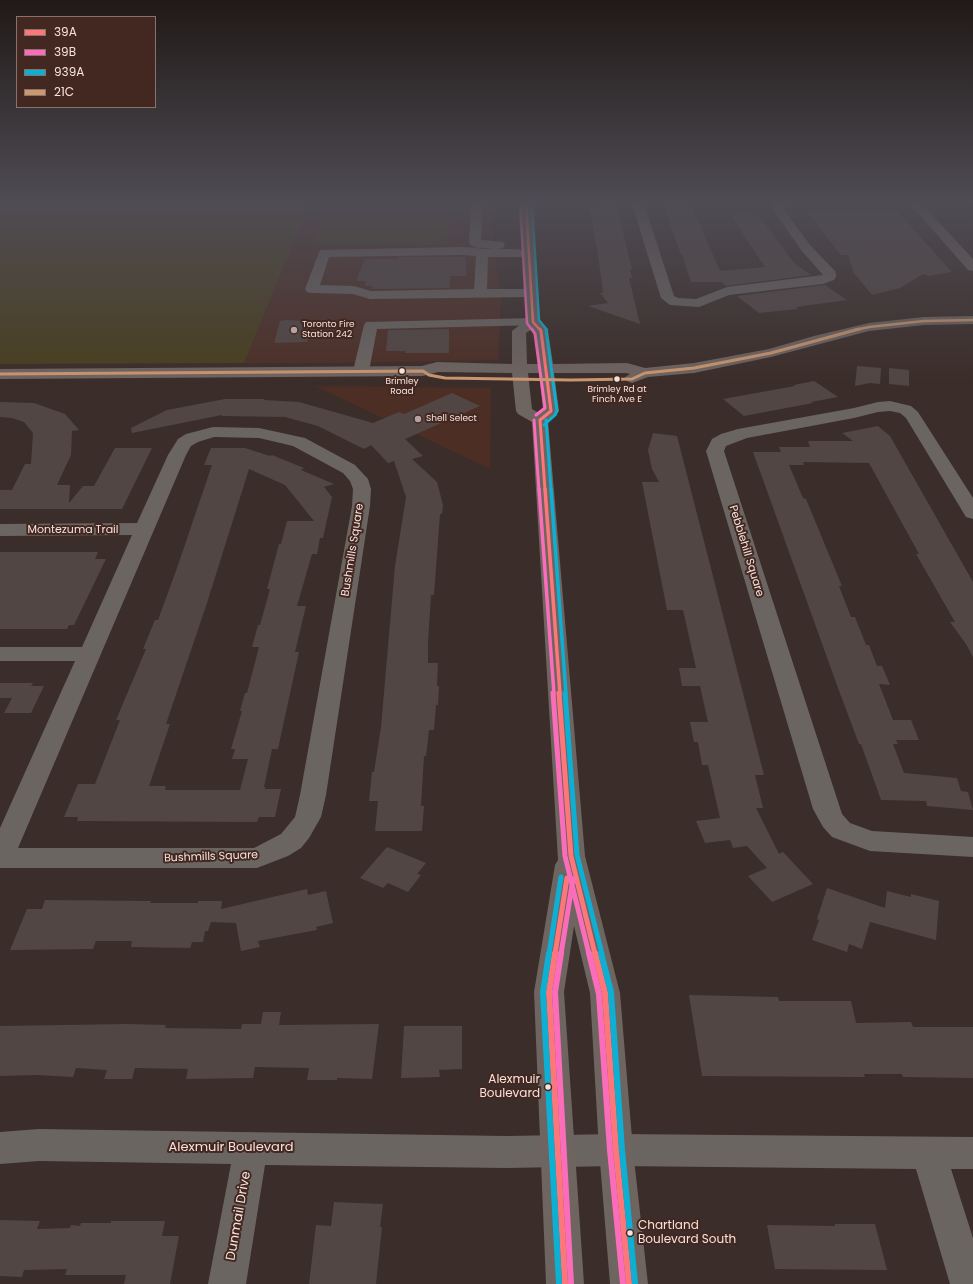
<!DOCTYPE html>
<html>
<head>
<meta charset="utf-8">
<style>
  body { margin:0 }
  #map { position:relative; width:973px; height:1284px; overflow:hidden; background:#3b2d29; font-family:Poppins,sans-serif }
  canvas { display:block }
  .legend { position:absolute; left:16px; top:16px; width:140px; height:92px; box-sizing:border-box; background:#432821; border:1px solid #8a726c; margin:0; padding:5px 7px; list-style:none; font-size:12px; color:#f5e2dd }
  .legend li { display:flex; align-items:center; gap:8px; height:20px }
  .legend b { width:20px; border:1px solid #8a726c }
</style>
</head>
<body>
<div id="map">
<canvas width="973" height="1284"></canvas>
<ul class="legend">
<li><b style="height:5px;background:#fd767a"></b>39A</li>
<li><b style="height:5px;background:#fb6dba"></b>39B</li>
<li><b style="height:5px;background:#0dafd3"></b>939A</li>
<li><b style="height:5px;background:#cd976f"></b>21C</li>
</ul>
</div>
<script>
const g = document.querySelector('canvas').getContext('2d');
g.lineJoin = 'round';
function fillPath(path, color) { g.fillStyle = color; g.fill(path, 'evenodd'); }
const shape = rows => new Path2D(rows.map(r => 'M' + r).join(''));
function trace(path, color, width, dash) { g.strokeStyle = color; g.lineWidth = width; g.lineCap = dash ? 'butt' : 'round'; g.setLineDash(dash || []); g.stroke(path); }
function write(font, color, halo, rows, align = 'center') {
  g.font = font + ' Poppins,sans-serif'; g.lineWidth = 4; g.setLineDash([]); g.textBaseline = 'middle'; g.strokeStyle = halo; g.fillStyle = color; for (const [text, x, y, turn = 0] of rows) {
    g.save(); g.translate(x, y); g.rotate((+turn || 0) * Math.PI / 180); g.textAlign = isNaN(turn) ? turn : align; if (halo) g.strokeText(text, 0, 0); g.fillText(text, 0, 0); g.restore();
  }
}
fillPath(shape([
  [253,204,492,204,494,248,501,299,498,360,341,363,244,363,308,205],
  [315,386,491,388,490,469]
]), '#4d2e25');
fillPath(shape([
  [0,204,253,204,309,205,244,363,0,364],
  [323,219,451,220,446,245,312,244]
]), '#493e1e');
fillPath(shape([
  [663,204,691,204,720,271,765,267,730,214,757,213,794,263,811,275,726,286,721,282,691,282,683,258,684,258,680,252],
  [599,205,616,205,632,269,630,269,632,278,629,278,640,324,588,306,608,303,600,293,603,293,598,254,589,206,599,206],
  [840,210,896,210,952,272,928,276,923,274,900,288,872,295,854,273,848,255,841,255,806,211],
  [398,257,466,257,466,276,450,276,450,288,372,289,372,286,365,286,366,281,356,281,365,259,398,259],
  [825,285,847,300,796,307,798,309,759,313,737,296],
  [285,320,312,321,307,342,274,343,280,321],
  [449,329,449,353,405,353,406,351,386,351,388,330],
  [857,366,881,368,880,384,870,383,855,386],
  [889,368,909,370,909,386,889,384],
  [814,381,838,397,811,402,813,403,744,416,723,399,795,386,794,385],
  [452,393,480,406,405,439,423,456,412,459,437,482,443,505,442,514,440,514,434,595,431,595,428,642,428,663,438,663,437,686,439,686,438,705,436,705,434,730,429,730,426,756,424,756,421,806,424,806,422,831,375,831,378,801,369,801,372,772,374,772,381,727,395,566,406,497,394,461,388,463,371,445,364,449,318,426,285,417,222,416,222,415,132,433,131,428,167,410,225,399,264,399,264,400,299,402,373,423,399,412,404,414],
  [0,402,34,403,65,414,79,430,72,431,71,455,57,485,70,485,69,503,83,486,94,486,115,448,152,448,122,509,0,509,0,490,12,490,25,464,31,464,33,433,24,422,12,418,0,417],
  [878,426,890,436,973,582,973,657,966,644,950,622,955,622,916,554,919,554,869,463,803,462,804,465,789,465,803,498,806,499,842,586,839,586,851,617,855,617,866,645,869,645,877,666,882,666,890,685,879,684,893,720,911,720,919,740,896,740,898,744,893,744,904,773,957,778,961,791,968,792,973,810,927,806,926,801,881,800,861,744,859,744,838,688,753,452,781,452,779,447,810,447,808,441,853,441,842,433],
  [653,433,677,436,764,775,755,775,763,808,756,808,779,854,783,852,813,884,772,902,748,876,767,868,747,846,733,848,730,840,705,843,696,821,720,818,708,765,702,765,698,742,694,742,690,722,708,722,700,686,682,686,679,668,696,668,683,610,667,610,642,482,659,482,652,469,648,450],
  [211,448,245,448,270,456,272,455,304,468,301,470,334,484,324,487,332,497,323,538,320,538,317,554,312,554,297,606,306,606,295,652,299,652,278,749,272,749,264,787,265,787,265,789,281,789,275,817,259,817,257,822,77,821,78,817,64,817,78,784,95,784,120,720,116,720,146,649,143,649,155,620,158,620,177,568,212,465,204,465],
  [249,469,285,485,314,521,287,521,281,544,279,544,267,589,270,589,260,625,258,625,252,647,259,647,247,693,245,693,240,711,242,711,231,749,235,749,232,759,248,759,240,790,165,790,166,786,149,786,170,724,166,724,207,603],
  [0,552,98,552,95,559,106,559,74,625,69,625,67,629,0,629],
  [0,683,33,683,31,686,44,686,31,713,4,713,12,698,0,698],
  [387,847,426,863,417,874,421,875,408,892,388,883,383,888,360,878],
  [827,888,885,908,887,891,911,897,911,894,939,901,936,940,870,922,862,949,849,944,847,952,812,940,819,920,817,919],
  [307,889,308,895,326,891,333,923,316,927,317,930,258,941,260,947,241,951,236,923,211,922,208,931,205,931,203,942,192,942,190,948,131,947,132,941,96,941,93,949,10,950,27,909,42,909,45,900,151,901,150,903,198,903,198,901,222,901,221,909],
  [689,995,778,997,779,1001,851,1001,856,1023,911,1022,913,1027,973,1027,973,1078,903,1077,902,1074,864,1074,865,1077,702,1076],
  [263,1012,281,1012,279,1025,379,1024,372,1079,337,1078,337,1080,307,1080,309,1068,255,1067,253,1078,186,1079,188,1069,135,1068,132,1079,104,1079,107,1070,76,1068,73,1077,37,1075,0,1076,0,1026,127,1024,166,1025,165,1028,241,1029,242,1024,261,1024],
  [404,1026,462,1026,462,1069,439,1070,440,1077,401,1078],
  [334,1202,383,1204,380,1227,382,1227,376,1284,309,1284,316,1225,331,1226],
  [0,1220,40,1221,37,1229,70,1228,71,1225,80,1226,81,1223,111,1223,111,1221,165,1221,162,1236,179,1236,170,1284,124,1284,126,1275,65,1275,67,1269,24,1270,22,1277,0,1276],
  [835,1224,875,1224,887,1270,775,1269,767,1225,835,1226]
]), '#524644');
fillPath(shape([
  [471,204,483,204,481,240,503,242,505,245,503,248,481,249,471,245,469,242,471,204],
  [632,204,644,204,674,296,678,298,696,299,727,287,823,275,802,251,773,210,771,208,774,204,799,204,797,206,783,208,810,245,835,271,836,274,836,277,834,280,823,284,729,295,699,307,670,305,661,298,632,204],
  [910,204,922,204,973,259,973,271,968,270,910,204],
  [461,247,533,250,535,253,533,256,529,257,488,257,487,289,531,289,536,290,538,293,536,296,531,297,370,299,353,294,312,293,307,292,305,289,320,250,461,247],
  [461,255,476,256,474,289,371,291,354,286,320,285,329,257,461,255],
  [533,318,538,319,540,322,538,325,377,329,369,371,366,374,361,376,356,374,353,371,364,325,366,322,533,318],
  [890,401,911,406,918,412,973,498,973,519,966,517,906,418,900,413,890,411,878,412,854,418,747,438,726,446,724,451,842,814,850,823,872,831,973,837,973,857,870,851,832,837,823,827,813,809,706,451,712,439,721,434,738,429,854,408,878,402,890,401],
  [213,427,259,428,305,438,355,465,368,479,371,489,370,506,326,795,321,817,309,838,301,848,288,856,257,868,0,868,0,828,75,661,0,661,0,647,82,647,132,535,0,536,0,524,137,523,168,455,178,439,186,434,213,427],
  [214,437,259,438,293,446,343,473,350,481,353,489,352,506,300,795,295,817,281,834,254,848,18,848,186,455,191,446,198,442,214,437],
  [39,1129,507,1136,616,1134,973,1137,973,1169,951,1169,973,1238,973,1284,950,1284,916,1169,616,1166,507,1168,265,1165,246,1284,208,1284,231,1164,39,1161,0,1164,0,1132,39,1129]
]), '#6b6562');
fillPath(shape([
  [520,204,532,204,540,321,548,331,553,364,627,363,645,368,694,363,769,349,814,336,869,323,924,317,973,316,973,324,924,325,869,331,771,357,694,373,648,377,632,383,627,381,624,378,630,374,626,373,554,373,559,411,548,421,585,856,620,993,633,1150,648,1284,610,1284,599,1150,590,993,574,926,564,992,584,1284,546,1284,534,992,555,865,558,860,532,422,518,414,516,411,512,373,438,372,423,376,0,379,0,369,422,366,437,362,512,364,512,331,526,320,520,204],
  [532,329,534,332,538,364,527,364,526,333,532,329],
  [528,373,539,373,543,410,539,413,532,409,528,373]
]), '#6e6460');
trace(shape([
  [526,204,533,322,540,330]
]), '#fd767a', 2.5);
trace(shape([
  [540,329,541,331,551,411,540,420],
  [540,420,545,490]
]), '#fd767a', 3);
trace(shape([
  [545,489,560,694]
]), '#fd767a', 3.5);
trace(shape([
  [559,693,571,856,595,954],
  [555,954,567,878]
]), '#fd767a', 5);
trace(shape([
  [555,953,549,992,565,1284],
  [595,953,605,993,616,1150,629,1284]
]), '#fd767a', 6);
trace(shape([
  [520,204,527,323,532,330]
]), '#fb6dba', 2.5);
trace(shape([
  [532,329,535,334,545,408,536,415],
  [534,420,539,490]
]), '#fb6dba', 3);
trace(shape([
  [539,489,554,694]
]), '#fb6dba', 3.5);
trace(shape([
  [553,693,565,856,589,954],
  [561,954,573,879]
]), '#fb6dba', 5);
trace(shape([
  [561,953,555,992,571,1284],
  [589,953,599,994,610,1150,623,1284]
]), '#fb6dba', 6);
trace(shape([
  [532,204,539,320,547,330]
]), '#0dafd3', 2.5);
trace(shape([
  [546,420,551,490],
  [544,425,555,415,557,411,546,329]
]), '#0dafd3', 3);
trace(shape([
  [551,489,566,694]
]), '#0dafd3', 3.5);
trace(shape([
  [565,693,577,855,602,954],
  [549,954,561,877]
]), '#0dafd3', 5);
trace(shape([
  [549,953,543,992,559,1284],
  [601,953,611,992,622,1150,635,1283]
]), '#0dafd3', 6);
trace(shape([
  [855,330,869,327,924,321,973,320]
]), '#cd976f', 2.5);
trace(shape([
  [0,374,423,371,429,375,445,378,571,380,632,379,645,373,694,368,771,353,859,329]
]), '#cd976f', 3);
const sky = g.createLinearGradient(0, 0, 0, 384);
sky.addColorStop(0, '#201917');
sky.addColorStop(0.53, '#4f4c54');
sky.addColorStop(1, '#4f4c5400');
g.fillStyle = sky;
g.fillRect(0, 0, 973, 384);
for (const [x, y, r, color] of [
  [294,330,4,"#b4a39e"],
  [402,371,3.5,"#f5e2dd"],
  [617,379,3.5,"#f5e2dd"],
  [418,419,4,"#b4a39e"],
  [548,1087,3.5,"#f5e2dd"],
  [630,1233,3.5,"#f5e2dd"]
]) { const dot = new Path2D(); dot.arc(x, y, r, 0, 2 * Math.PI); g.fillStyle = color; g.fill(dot); trace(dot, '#432821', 1.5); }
write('9px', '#f5e2dd', '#432821', [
  ["Toronto Fire",302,325],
  ["Station 242",302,335],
  ["Shell Select",426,419]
], 'left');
write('9px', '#f5e2dd', '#432821', [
  ["Brimley",402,382],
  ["Road",402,392],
  ["Brimley Rd at",617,390],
  ["Finch Ave E",617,400]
]);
write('11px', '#f5e2dd', '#432821', [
  ["Montezuma Trail",73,530],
  ["Bushmills Square",353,550,-81],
  ["Pebblehill Square",746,551,73],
  ["Bushmills Square",211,857,-2]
]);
write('12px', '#f5e2dd', '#432821', [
  ["Alexmuir",540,1080],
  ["Boulevard",540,1094],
  ["Chartland",638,1226,"left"],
  ["Boulevard South",638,1240,"left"]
], 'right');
write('13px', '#f5e2dd', '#432821', [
  ["Alexmuir Boulevard",231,1148],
  ["Dunmail Drive",239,1216,-80]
]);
</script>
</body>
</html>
